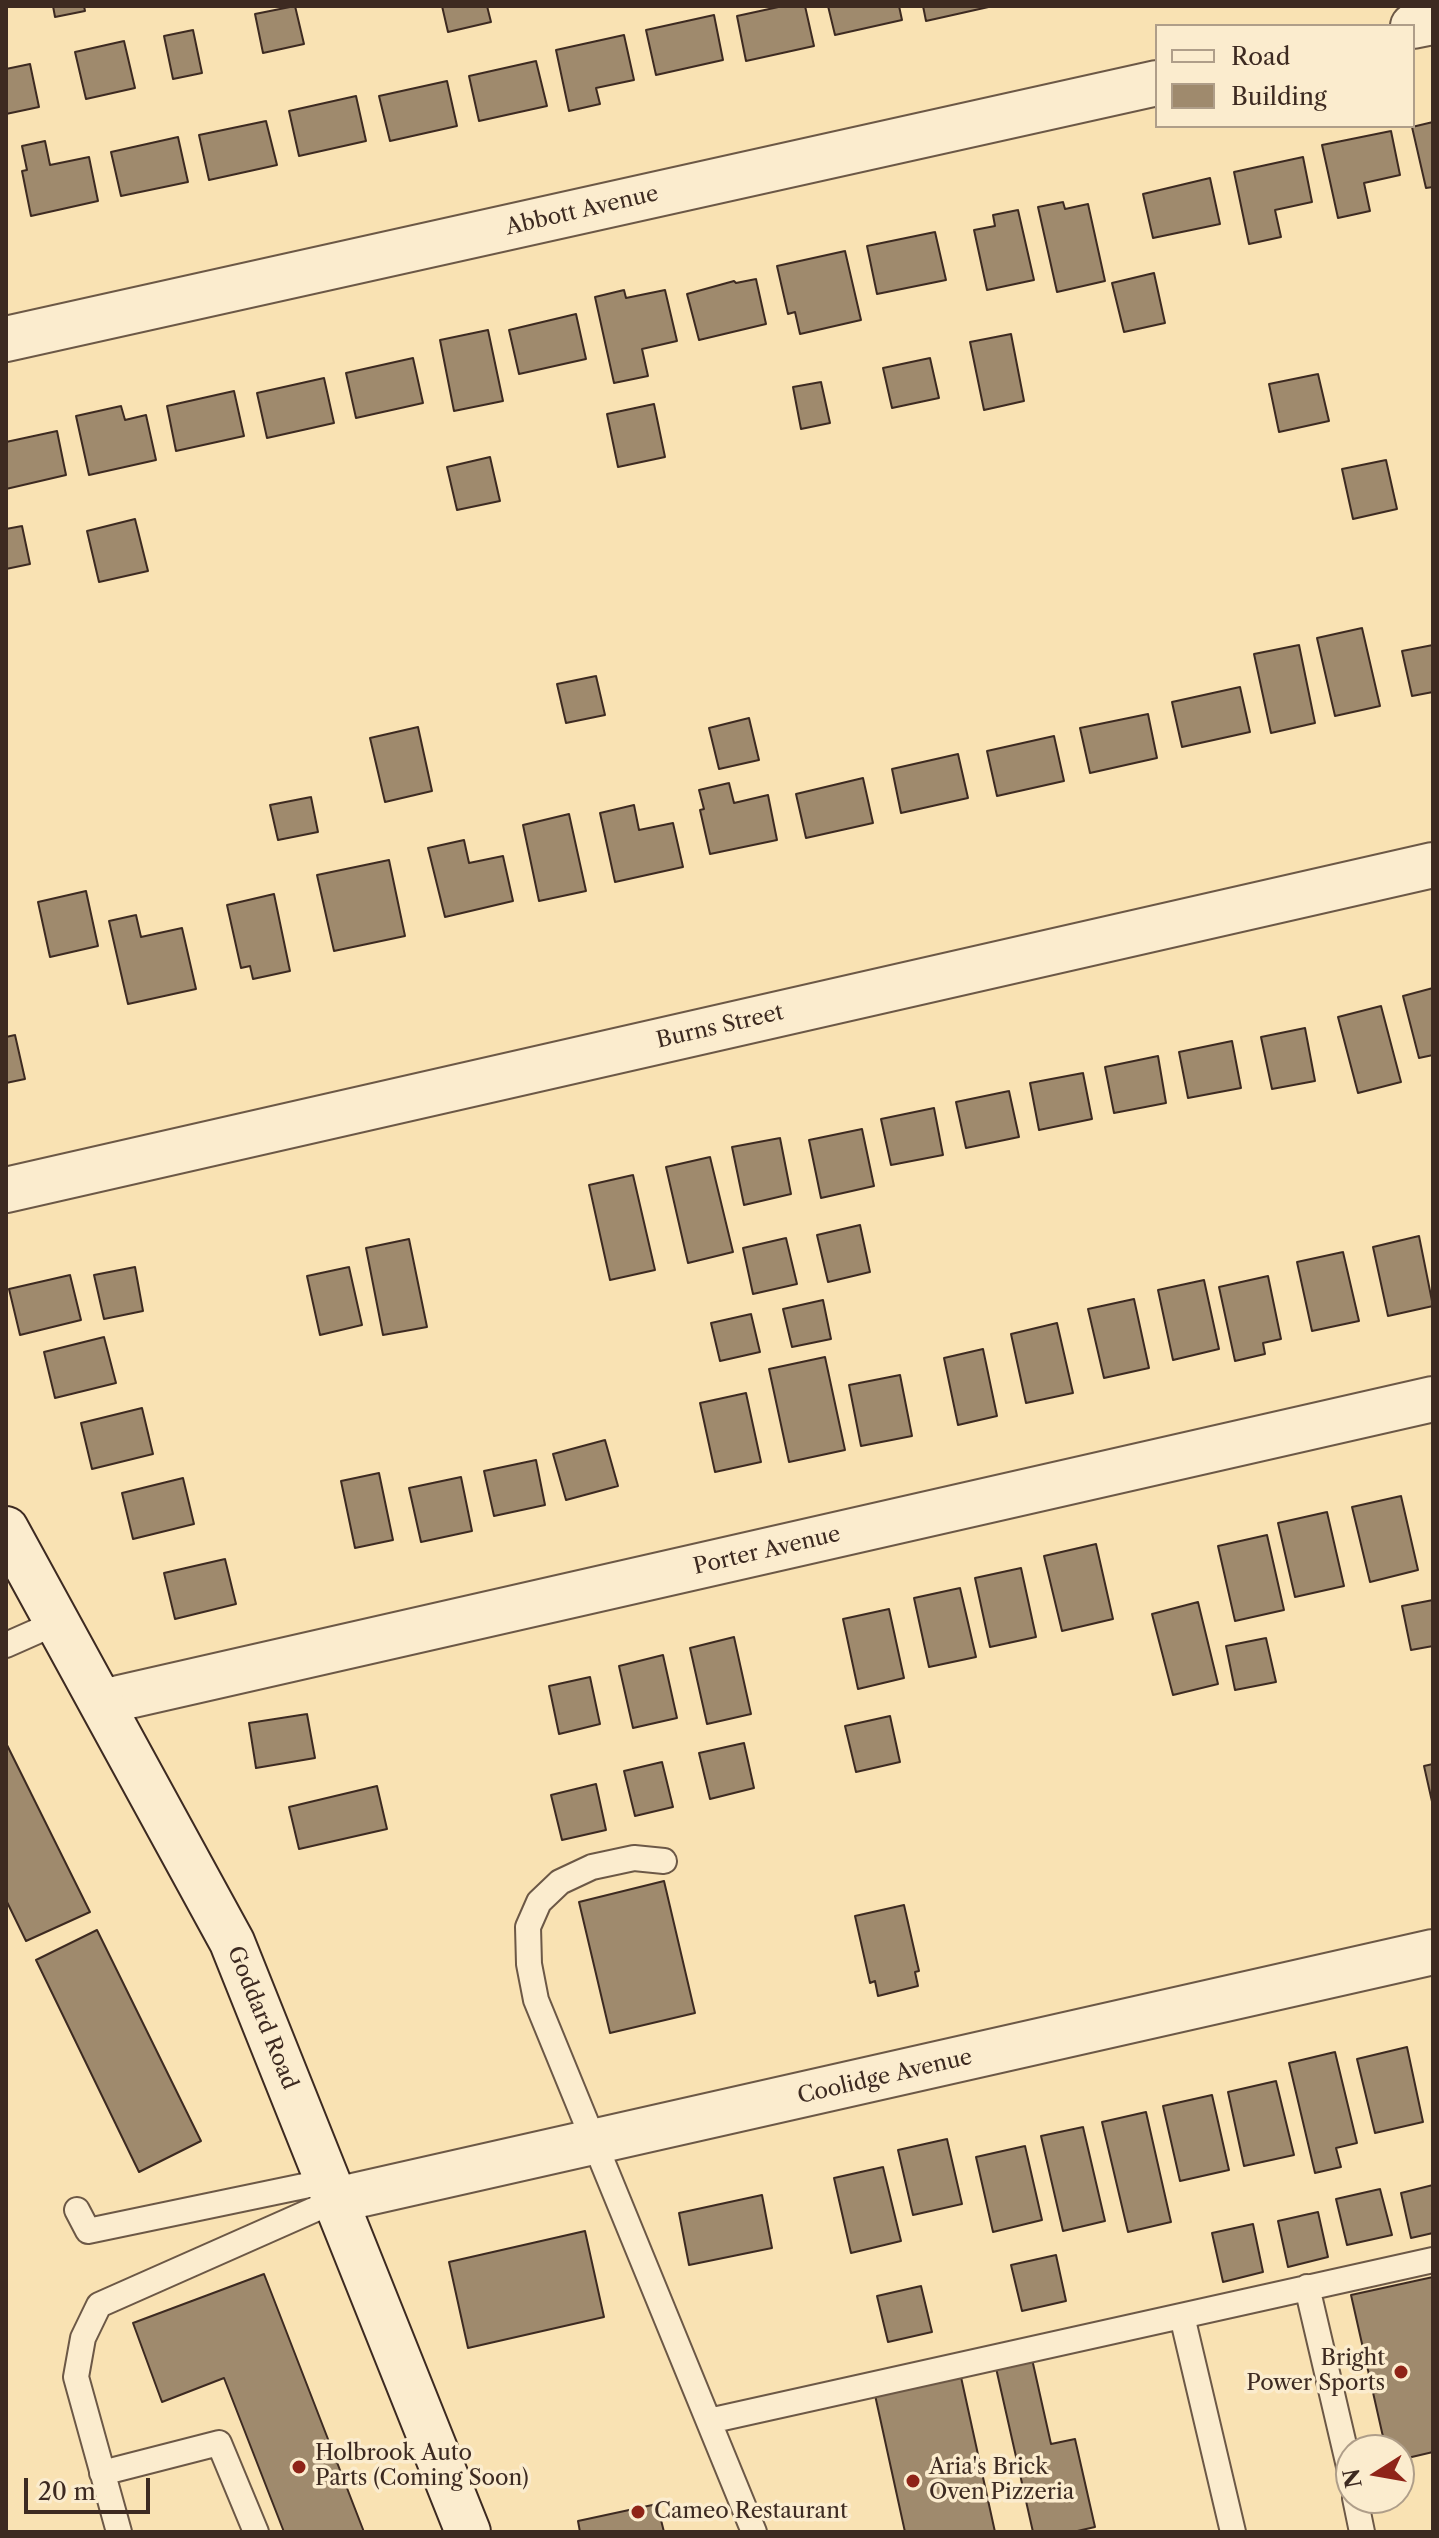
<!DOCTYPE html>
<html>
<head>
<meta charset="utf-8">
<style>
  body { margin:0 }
  #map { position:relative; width:1439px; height:2538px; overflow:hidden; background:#f9e2b3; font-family:"Libre Caslon Text",serif }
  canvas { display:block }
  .frame { position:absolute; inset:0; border:8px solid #3d2a21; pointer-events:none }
  .legend { position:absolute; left:1155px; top:24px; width:260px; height:104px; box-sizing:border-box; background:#fbecce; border:2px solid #af9e89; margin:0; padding:10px 14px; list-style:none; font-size:24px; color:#3d2a21 }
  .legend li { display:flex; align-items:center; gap:16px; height:40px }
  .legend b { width:40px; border:2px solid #af9e89 }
  .north { position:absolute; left:1335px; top:2434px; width:80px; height:80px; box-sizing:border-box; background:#fbecce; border:2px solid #af9e89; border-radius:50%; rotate:259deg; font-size:22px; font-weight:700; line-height:32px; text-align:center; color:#3d2a21 }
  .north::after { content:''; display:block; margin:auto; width:28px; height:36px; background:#8f2418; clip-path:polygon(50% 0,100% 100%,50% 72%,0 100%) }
  .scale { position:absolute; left:24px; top:2478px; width:126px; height:36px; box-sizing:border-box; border:4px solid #3d2a21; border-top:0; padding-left:10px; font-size:24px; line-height:28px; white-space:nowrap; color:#3d2a21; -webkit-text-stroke:6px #fbecce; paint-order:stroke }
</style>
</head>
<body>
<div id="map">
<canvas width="1439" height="2538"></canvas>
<div class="frame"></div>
<ul class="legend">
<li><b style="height:10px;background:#fbecce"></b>Road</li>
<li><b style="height:22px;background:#9f8a6d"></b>Building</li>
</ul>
<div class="north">N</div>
<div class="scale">20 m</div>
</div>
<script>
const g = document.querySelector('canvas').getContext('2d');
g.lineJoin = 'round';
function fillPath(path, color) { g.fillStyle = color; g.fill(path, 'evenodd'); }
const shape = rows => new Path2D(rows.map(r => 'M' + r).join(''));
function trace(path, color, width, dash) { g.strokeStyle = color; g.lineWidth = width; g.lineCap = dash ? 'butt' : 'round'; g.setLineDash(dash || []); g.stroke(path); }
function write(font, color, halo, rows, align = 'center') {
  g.font = font + ' "Libre Caslon Text",serif'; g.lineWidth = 7; g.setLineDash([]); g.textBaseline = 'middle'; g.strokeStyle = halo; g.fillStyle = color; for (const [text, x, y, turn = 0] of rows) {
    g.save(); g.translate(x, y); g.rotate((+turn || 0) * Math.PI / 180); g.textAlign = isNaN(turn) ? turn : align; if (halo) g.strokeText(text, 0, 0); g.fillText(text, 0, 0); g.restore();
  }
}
const building = shape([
  [53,6,84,6,85,11,55,17,53,6],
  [295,6,304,44,263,53,255,14,295,6],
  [442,6,487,6,491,22,448,32,442,6],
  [783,6,805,6,814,46,746,61,737,16,783,6],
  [828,6,899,6,902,20,835,35,828,6],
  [923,6,993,6,926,21,923,6],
  [714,15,723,60,656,75,646,30,714,15],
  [193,30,202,73,173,79,164,36,193,30],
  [624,35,634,80,596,88,600,104,569,111,556,50,624,35],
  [124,41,135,88,86,99,75,52,124,41],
  [536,61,547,106,479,121,469,76,536,61],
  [30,64,39,107,6,114,6,69,30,64],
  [447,81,457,126,390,141,379,96,447,81],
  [356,96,366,141,299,156,289,111,356,96],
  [266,121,277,165,209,180,199,135,266,121],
  [1433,122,1433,187,1426,188,1412,127,1433,122],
  [1391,131,1400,175,1364,183,1370,211,1338,218,1322,145,1391,131],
  [178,137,188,182,121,196,111,152,178,137],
  [45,141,50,165,89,157,98,201,31,216,22,171,27,170,22,146,45,141],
  [1303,157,1312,202,1275,210,1281,237,1249,244,1234,172,1303,157],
  [1210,178,1220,224,1153,238,1143,194,1210,178],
  [1063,202,1065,209,1088,204,1105,281,1057,292,1038,207,1063,202],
  [1018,210,1034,280,987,290,974,230,995,226,993,215,1018,210],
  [935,232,946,280,877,294,867,246,935,232],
  [845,251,861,320,800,334,795,312,788,314,777,266,845,251],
  [1154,273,1165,323,1124,332,1112,283,1154,273],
  [756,279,766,324,699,340,687,294,734,281,736,283,756,279],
  [624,290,626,298,665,290,677,341,642,349,648,376,614,383,595,297,624,290],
  [576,314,586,359,519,374,509,330,576,314],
  [488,330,503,401,454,411,440,340,488,330],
  [1011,334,1024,401,984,410,970,342,1011,334],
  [413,358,423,403,356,418,346,373,413,358],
  [930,358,939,398,892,408,883,368,930,358],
  [1318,374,1329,421,1279,432,1269,384,1318,374],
  [324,378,334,423,267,438,257,393,324,378],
  [821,382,830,423,801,429,793,387,821,382],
  [234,391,244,436,176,451,167,406,234,391],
  [654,404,665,457,618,467,607,414,654,404],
  [121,406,125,420,146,415,156,460,89,475,76,416,121,406],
  [57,431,66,475,6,489,6,442,57,431],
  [490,457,500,501,457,510,447,467,490,457],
  [1386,460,1397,509,1353,519,1342,469,1386,460],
  [135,519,148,571,99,582,87,531,135,519],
  [22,526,30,564,6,569,6,529,22,526],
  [1362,628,1380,706,1335,716,1317,638,1362,628],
  [1299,645,1315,723,1271,733,1254,654,1299,645],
  [1433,645,1433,692,1412,696,1402,651,1433,645],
  [596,676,605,715,566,723,557,684,596,676],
  [1240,687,1250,732,1182,747,1172,702,1240,687],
  [1148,714,1157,758,1090,773,1080,728,1148,714],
  [749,718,759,760,719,769,709,728,749,718],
  [418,727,432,791,385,802,370,738,418,727],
  [1054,736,1064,781,997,796,987,751,1054,736],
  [958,754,968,798,901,813,892,769,958,754],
  [863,778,873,823,806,838,796,794,863,778],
  [729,783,734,803,768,795,777,840,710,854,700,810,704,809,699,790,729,783],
  [311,797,318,832,278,840,270,805,311,797],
  [634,805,639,830,673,823,683,867,615,882,600,813,634,805],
  [569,814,586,891,539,901,523,825,569,814],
  [464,840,469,863,503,856,513,901,445,917,428,848,464,840],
  [389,860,405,936,334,951,317,875,389,860],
  [86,891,98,946,50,957,38,902,86,891],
  [274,894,290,971,253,979,250,966,241,968,227,905,274,894],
  [136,915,141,937,182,928,196,989,128,1004,109,921,136,915],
  [1433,988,1433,1055,1419,1058,1403,996,1433,988],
  [1381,1006,1401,1082,1358,1093,1338,1017,1381,1006],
  [1305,1028,1315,1081,1272,1089,1261,1037,1305,1028],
  [15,1035,25,1079,6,1083,6,1037,15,1035],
  [1232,1041,1241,1088,1188,1098,1179,1052,1232,1041],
  [1158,1056,1166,1103,1114,1113,1105,1067,1158,1056],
  [1083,1073,1092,1119,1039,1130,1030,1083,1083,1073],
  [1009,1091,1019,1137,966,1148,956,1102,1009,1091],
  [934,1108,943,1155,891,1165,881,1119,934,1108],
  [862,1129,874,1186,821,1198,809,1140,862,1129],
  [780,1138,791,1194,744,1205,732,1147,780,1138],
  [710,1157,733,1252,688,1263,666,1167,710,1157],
  [633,1175,655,1270,610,1280,589,1185,633,1175],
  [860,1225,870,1272,828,1282,817,1235,860,1225],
  [1419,1236,1433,1306,1388,1316,1373,1247,1419,1236],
  [786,1238,797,1284,753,1294,743,1248,786,1238],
  [409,1239,427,1327,383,1335,366,1248,409,1239],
  [1343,1252,1359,1321,1312,1331,1297,1262,1343,1252],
  [135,1267,143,1311,104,1319,94,1275,135,1267],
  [349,1267,362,1325,320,1335,307,1276,349,1267],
  [70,1275,81,1320,20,1335,9,1289,70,1275],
  [1268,1276,1281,1339,1263,1343,1265,1354,1235,1361,1219,1287,1268,1276],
  [1204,1280,1219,1349,1173,1360,1158,1290,1204,1280],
  [1134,1299,1149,1368,1104,1378,1088,1309,1134,1299],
  [823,1300,831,1339,792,1347,783,1309,823,1300],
  [751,1314,760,1352,720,1361,711,1323,751,1314],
  [1057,1323,1073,1393,1026,1403,1011,1334,1057,1323],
  [104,1337,116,1383,55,1398,44,1352,104,1337],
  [983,1349,997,1416,958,1425,944,1358,983,1349],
  [825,1357,845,1450,789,1462,769,1369,825,1357],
  [900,1375,912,1436,861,1446,849,1385,900,1375],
  [746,1393,761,1462,715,1472,700,1403,746,1393],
  [142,1408,153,1454,92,1469,81,1423,142,1408],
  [605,1440,618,1486,566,1500,553,1454,605,1440],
  [536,1460,545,1505,494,1516,484,1471,536,1460],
  [379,1473,393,1540,355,1548,341,1481,379,1473],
  [461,1477,472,1531,421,1542,409,1488,461,1477],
  [183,1478,194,1524,133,1539,122,1493,183,1478],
  [1401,1496,1418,1570,1370,1582,1352,1507,1401,1496],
  [1327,1512,1344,1586,1295,1597,1278,1523,1327,1512],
  [1267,1535,1284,1610,1235,1621,1218,1546,1267,1535],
  [1096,1544,1113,1619,1062,1631,1044,1556,1096,1544],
  [225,1559,236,1604,175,1619,164,1573,225,1559],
  [1021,1568,1036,1637,990,1647,975,1578,1021,1568],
  [960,1588,976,1657,929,1667,914,1598,960,1588],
  [1433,1600,1433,1646,1411,1650,1402,1606,1433,1600],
  [1198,1602,1218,1684,1173,1695,1152,1614,1198,1602],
  [889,1609,904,1678,858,1689,843,1619,889,1609],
  [734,1637,751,1714,707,1724,690,1648,734,1637],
  [1266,1638,1276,1682,1235,1690,1226,1646,1266,1638],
  [663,1655,677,1718,633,1728,619,1666,663,1655],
  [590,1677,600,1724,559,1734,549,1686,590,1677],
  [307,1714,315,1758,256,1768,249,1723,307,1714],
  [890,1716,900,1762,856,1772,845,1726,890,1716],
  [6,1743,90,1912,26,1941,6,1900,6,1743],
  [744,1743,754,1788,710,1799,699,1753,744,1743],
  [662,1762,673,1807,635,1816,624,1771,662,1762],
  [1433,1764,1433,1806,1424,1766,1433,1764],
  [596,1784,606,1830,562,1840,551,1795,596,1784],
  [377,1786,387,1829,299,1849,289,1807,377,1786],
  [664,1881,695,2013,610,2033,579,1902,664,1881],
  [904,1905,919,1971,915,1972,918,1986,878,1996,875,1981,870,1983,855,1916,904,1905],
  [97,1930,201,2141,139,2172,36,1960,97,1930],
  [1407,2047,1423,2122,1375,2133,1357,2059,1407,2047],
  [1335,2052,1357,2143,1336,2148,1341,2167,1315,2173,1289,2063,1335,2052],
  [1276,2081,1294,2155,1244,2166,1228,2092,1276,2081],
  [1212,2095,1229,2170,1180,2181,1163,2106,1212,2095],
  [1146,2112,1171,2222,1128,2232,1102,2122,1146,2112],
  [1083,2127,1105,2221,1063,2231,1041,2136,1083,2127],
  [947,2139,962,2204,913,2215,898,2150,947,2139],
  [1025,2146,1042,2220,993,2232,976,2157,1025,2146],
  [883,2167,901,2241,851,2253,834,2178,883,2167],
  [1433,2185,1433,2233,1411,2238,1401,2193,1433,2185],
  [1380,2189,1392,2235,1347,2245,1336,2199,1380,2189],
  [762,2195,772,2248,689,2265,679,2213,762,2195],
  [1318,2212,1328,2257,1288,2267,1278,2221,1318,2212],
  [1253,2224,1263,2272,1223,2282,1212,2233,1253,2224],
  [585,2231,604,2317,468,2348,449,2262,585,2231],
  [1056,2255,1066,2301,1022,2311,1011,2265,1056,2255],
  [264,2274,364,2532,284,2532,224,2378,162,2402,133,2323,264,2274],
  [1433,2277,1433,2452,1399,2460,1399,2450,1386,2450,1351,2295,1433,2277],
  [921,2286,932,2332,888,2342,877,2296,921,2286],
  [1032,2359,1051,2444,1075,2439,1095,2527,1073,2532,1033,2532,996,2368,1032,2359],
  [961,2377,995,2532,905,2532,875,2395,961,2377],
  [657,2504,664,2532,580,2532,578,2521,657,2504]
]);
fillPath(building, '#9f8a6d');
trace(building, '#3d2a21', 2);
const lane = shape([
  [6,1645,58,1622],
  [664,1861,634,1858,592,1867,560,1882,539,1902,528,1927,529,1964,536,2000,754,2532],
  [77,2210,88,2231,328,2181],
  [1307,2287,1351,2475],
  [1182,2316,1233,2532],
  [709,2421,1433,2260],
  [102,2473,219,2443,256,2532],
  [1355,2498,1362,2532],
  [119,2532,76,2377,83,2338,99,2305,336,2200]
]);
const street = shape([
  [1413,26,1433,22],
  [6,339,1157,83],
  [6,1190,1433,865],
  [102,1702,1433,1399],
  [336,2200,1433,1952]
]);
const secondary = shape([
  [6,1529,232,1942,468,2532]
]);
trace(lane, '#6c5846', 28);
trace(street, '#6c5846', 48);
trace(secondary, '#3d2a21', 48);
trace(lane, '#fbecce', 24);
trace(street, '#fbecce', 44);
trace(secondary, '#fbecce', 44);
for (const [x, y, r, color] of [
  [1401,2372,8,"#8f2418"],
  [299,2467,8,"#8f2418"],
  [913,2481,8,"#8f2418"],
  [638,2512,8,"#8f2418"]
]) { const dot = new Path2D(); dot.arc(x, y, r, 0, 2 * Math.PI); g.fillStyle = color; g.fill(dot); trace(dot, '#fbecce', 3); }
write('22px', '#3d2a21', '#fbecce', [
  ["Abbott Avenue",582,211,-13],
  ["Burns Street",720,1027,-13],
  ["Porter Avenue",767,1551,-13],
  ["Goddard Road",262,2018,68],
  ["Coolidge Avenue",885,2077,-13]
]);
write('22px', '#3d2a21', '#fbecce', [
  ["Bright",1385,2359,"right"],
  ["Power Sports",1385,2384,"right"],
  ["Holbrook Auto",315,2454],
  ["Parts (Coming Soon)",315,2479],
  ["Aria's Brick",929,2468],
  ["Oven Pizzeria",929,2493],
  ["Cameo Restaurant",654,2512]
], 'left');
</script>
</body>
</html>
